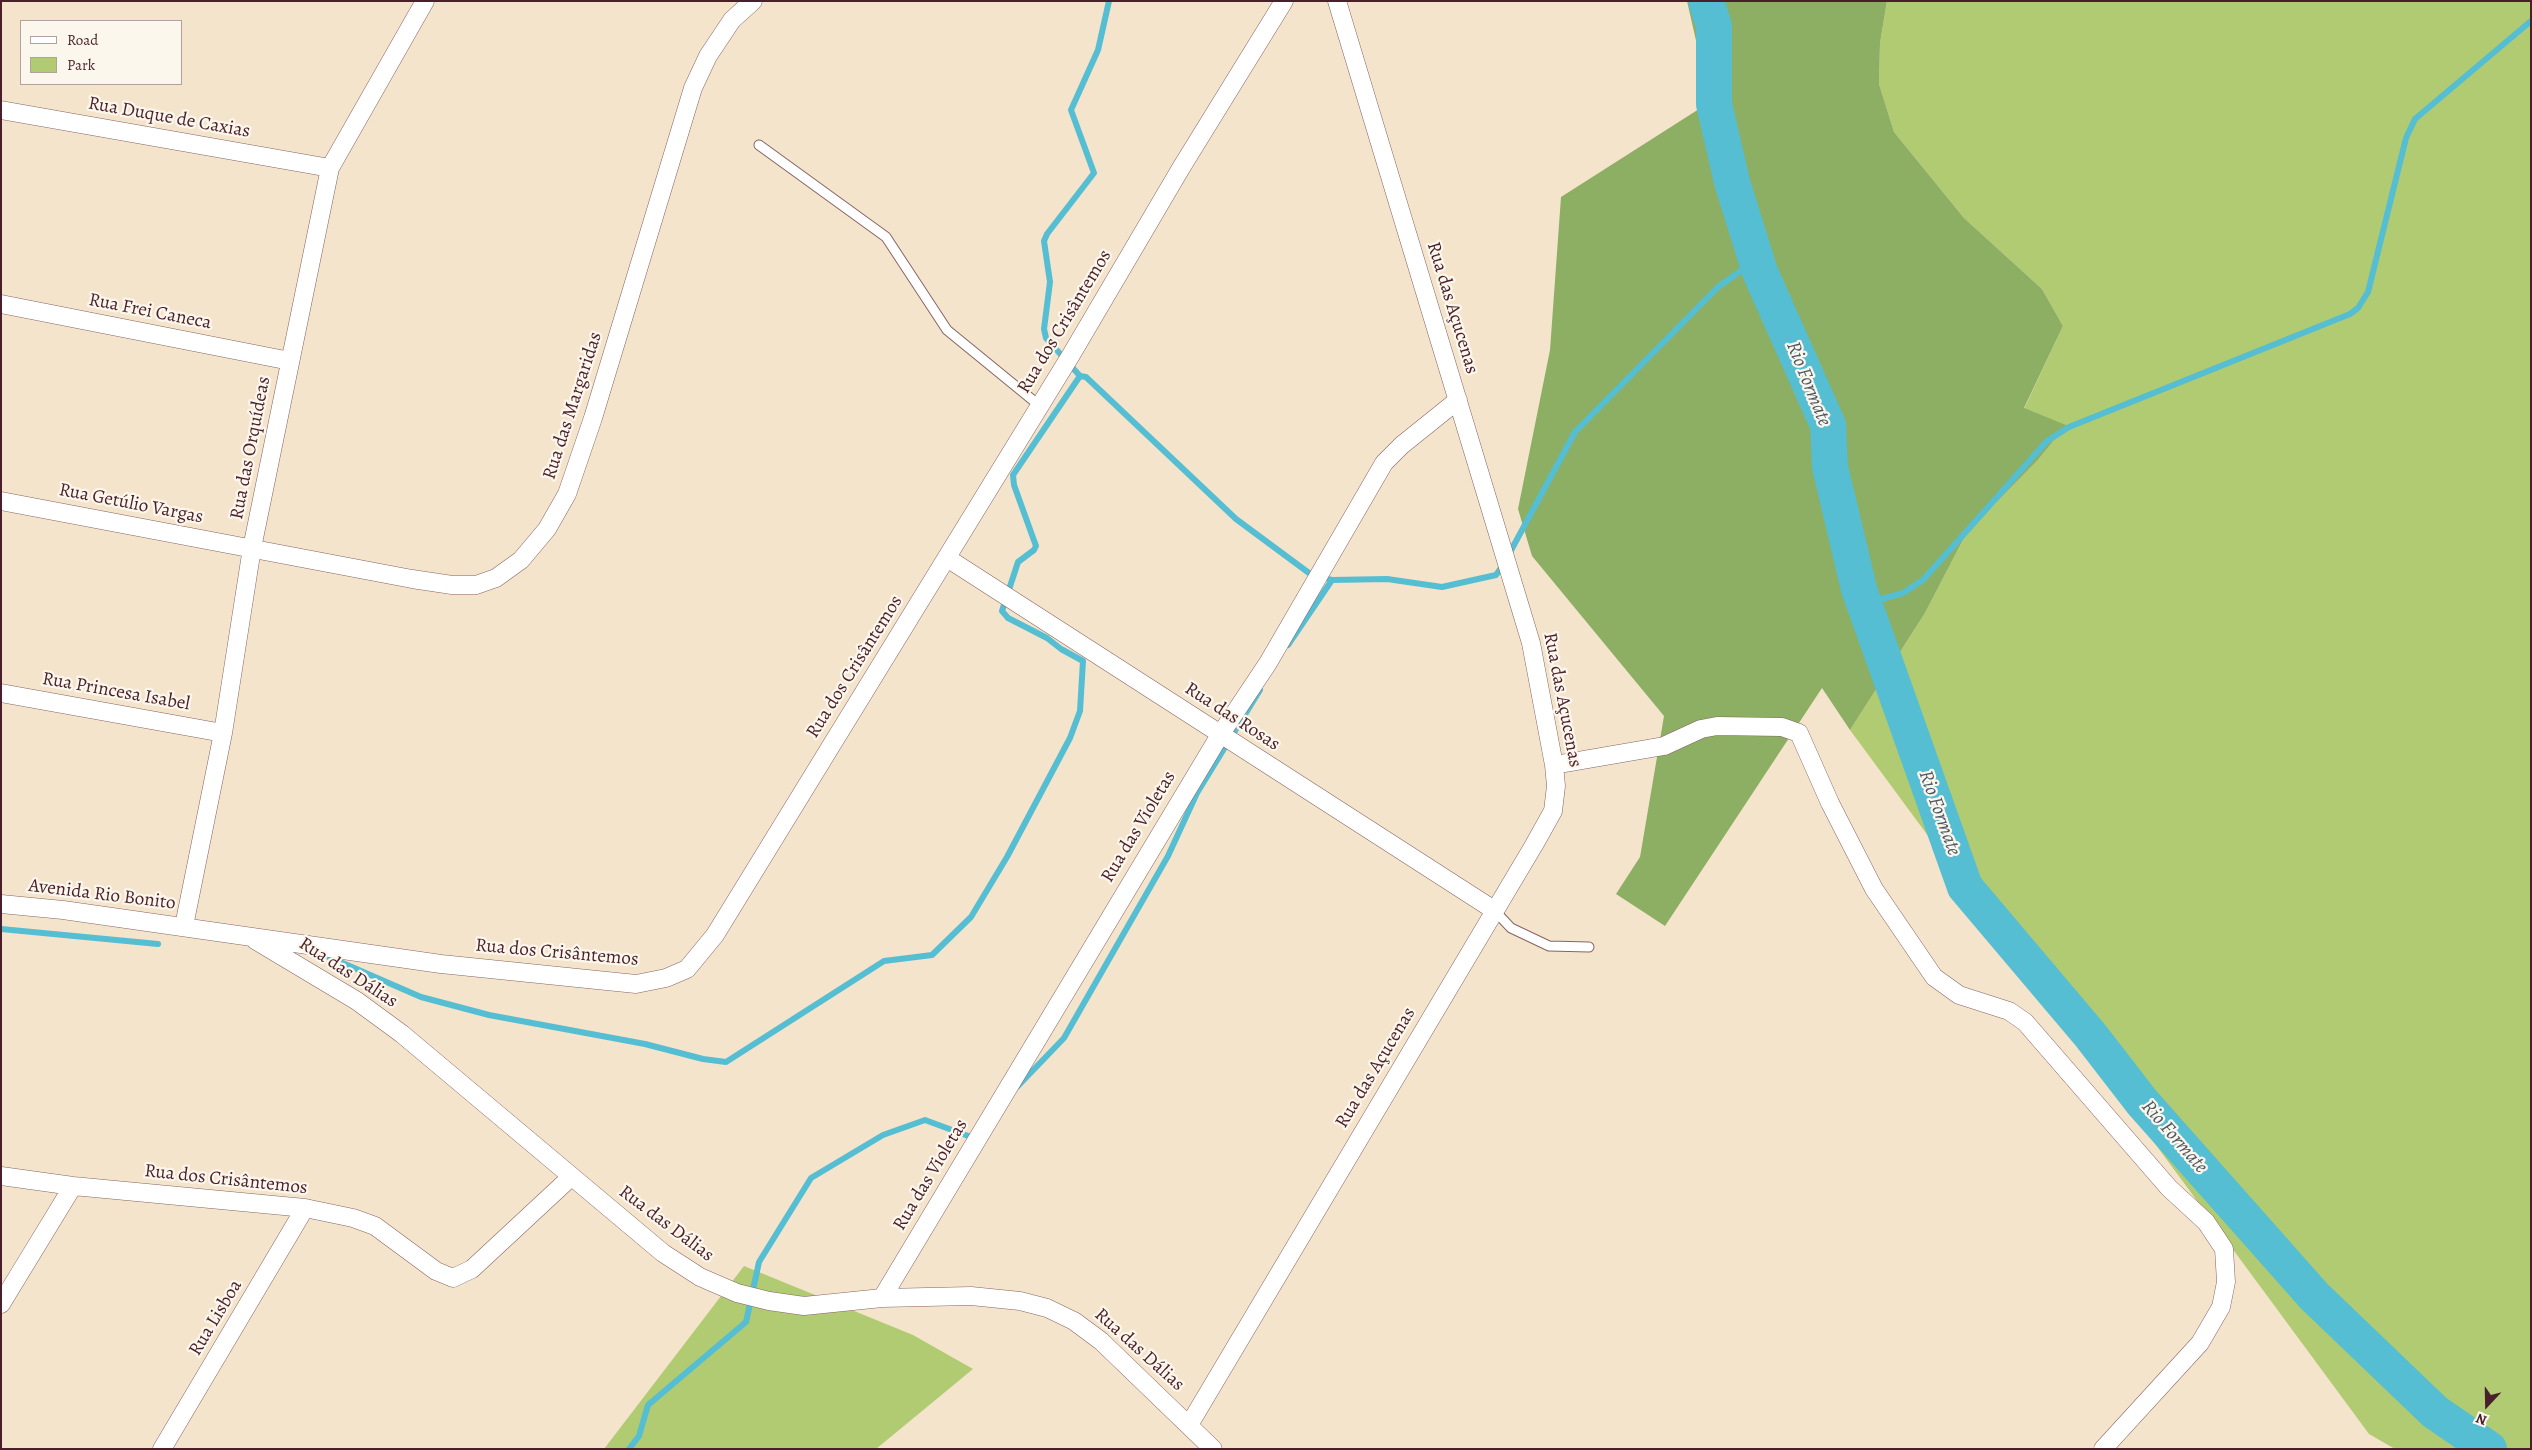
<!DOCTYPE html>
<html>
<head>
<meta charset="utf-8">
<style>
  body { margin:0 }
  #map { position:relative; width:2532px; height:1450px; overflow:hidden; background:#f5e4cc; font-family:Alegreya,serif }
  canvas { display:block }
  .frame { position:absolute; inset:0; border:2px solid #4a1f2b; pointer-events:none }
  .legend { position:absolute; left:20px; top:20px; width:162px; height:65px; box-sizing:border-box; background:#fbf7ec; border:1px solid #b4a19f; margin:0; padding:6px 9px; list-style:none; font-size:15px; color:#4a1f2b }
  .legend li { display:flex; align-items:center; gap:10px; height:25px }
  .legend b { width:25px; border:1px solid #b4a19f }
  .north { position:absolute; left:2462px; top:1380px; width:50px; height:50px; -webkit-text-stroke:4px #fbf7ec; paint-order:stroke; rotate:201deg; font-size:14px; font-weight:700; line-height:20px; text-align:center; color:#4a1f2b }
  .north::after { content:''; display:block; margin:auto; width:18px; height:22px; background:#4a1f2b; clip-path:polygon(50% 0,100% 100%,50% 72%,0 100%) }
</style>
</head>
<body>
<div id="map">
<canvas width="2532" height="1450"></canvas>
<div class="frame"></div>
<ul class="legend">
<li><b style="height:6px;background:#fff"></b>Road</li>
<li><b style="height:14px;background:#b0cb72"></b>Park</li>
</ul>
<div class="north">N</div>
</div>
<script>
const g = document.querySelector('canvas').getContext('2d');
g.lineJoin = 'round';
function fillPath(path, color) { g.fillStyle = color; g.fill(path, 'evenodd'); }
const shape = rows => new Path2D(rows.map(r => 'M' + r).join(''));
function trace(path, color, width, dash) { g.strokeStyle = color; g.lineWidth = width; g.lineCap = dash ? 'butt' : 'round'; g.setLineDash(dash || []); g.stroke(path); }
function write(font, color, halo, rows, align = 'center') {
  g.font = font + ' Alegreya,serif'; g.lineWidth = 4.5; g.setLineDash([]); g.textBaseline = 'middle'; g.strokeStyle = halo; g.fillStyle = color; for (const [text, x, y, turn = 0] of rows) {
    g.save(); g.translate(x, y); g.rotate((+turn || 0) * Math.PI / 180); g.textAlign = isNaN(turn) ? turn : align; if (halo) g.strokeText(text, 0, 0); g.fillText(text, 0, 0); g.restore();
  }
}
fillPath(shape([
  [1887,1,2531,1,2531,1449,2395,1449,2369,1434,1850,730,1925,613,1967,532,2037,461,2065,425,2024,409,2063,326,2042,289,1964,218,1894,132,1879,84,1880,43],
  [744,1266,913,1335,973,1369,876,1449,604,1449]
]), '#b0cb72');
fillPath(shape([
  [1687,1,1887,1,1880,43,1879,84,1894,132,1964,218,2042,289,2063,326,2024,408,2066,425,2037,461,1967,532,1925,613,1850,730,1822,688,1665,926,1616,894,1640,857,1664,716,1532,556,1518,509,1550,350,1561,197,1710,102]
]), '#8caf64');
trace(shape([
  [1109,1,1098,50,1071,110,1094,173,1047,234,1044,241,1050,282,1044,329,1046,338,1080,376,1086,377,1236,519,1309,573,1332,580,1387,579,1442,587,1496,575,1503,565],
  [1508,556,1575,432,1718,287,1756,260],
  [1864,604,1903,593,1923,580,2047,441,2069,427,2350,314,2358,308,2368,292,2406,138,2415,119,2531,21],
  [1288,645,1332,580],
  [1,929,158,944],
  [322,954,421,997,489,1015,645,1044,703,1059,726,1062,884,961,932,955,971,917,1007,857,1070,738,1080,711,1083,661,1061,649,1047,638,1008,618,1002,611,1018,562,1034,550,1036,546,1014,485,1013,475,1080,376],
  [1017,1087,1064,1038,1168,856,1197,793,1260,690],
  [629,1449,639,1436,648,1405,746,1322,759,1262,811,1178,883,1135,925,1120,971,1137,975,1133]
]), '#55bed2', 6);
trace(shape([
  [1706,1,1714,26,1714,104,1732,182,1760,272,1828,425,1830,467,1859,589,1965,887,2091,1036,2142,1102,2314,1296,2435,1412,2489,1449]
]), '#55bed2', 36);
const service = shape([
  [759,145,886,237,947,330,1040,406],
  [1494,910,1511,928,1549,946,1589,947]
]);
const minor = shape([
  [1,110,330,168],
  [1,304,290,361],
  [1,501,412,579,452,585,476,585,496,578,521,560,547,529,567,494,593,418,693,88,708,56,732,20,753,1],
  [947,558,1494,910],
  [1,693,223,733],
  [1554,765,1664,746,1701,729,1717,726,1782,727,1799,733,1830,803,1874,889,1934,977,1959,995,2009,1011,2025,1022,2169,1188,2206,1222,2224,1249,2226,1282,2221,1307,2200,1343,2103,1449],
  [1,904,63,910,441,964,636,984,666,978,687,969,715,935,1071,355,1181,168,1284,1],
  [184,926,223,733,252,548,330,168,425,1],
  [255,940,357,1001,402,1034,663,1253,700,1277,737,1293,769,1301,804,1306,882,1298,971,1296,1020,1301,1047,1308,1074,1321,1101,1341,1213,1449],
  [1,1176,73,1186,305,1208,353,1218,375,1226,436,1271,453,1278,472,1269,571,1177],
  [882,1298,1220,735,1268,663,1384,463,1402,445,1458,400],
  [1,1304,73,1186],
  [1189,1425,1534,845,1553,811,1556,786,1554,765,1531,643,1337,1],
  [162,1449,305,1208]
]);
trace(service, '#866463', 11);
trace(minor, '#866463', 19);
trace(service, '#fff', 9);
trace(minor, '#fff', 18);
write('19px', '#4a1f2b', '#fbf7ec', [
  ["Rua Duque de Caxias",169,118,10],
  ["Rua das Açucenas",1452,308,73],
  ["Rua Frei Caneca",150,312,11],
  ["Rua dos Crisântemos",1065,322,-59],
  ["Rua das Margaridas",573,406,-72],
  ["Rua das Orquídeas",251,448,-79],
  ["Rua Getúlio Vargas",131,504,11],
  ["Rua dos Crisântemos",855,667,-58],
  ["Rua Princesa Isabel",116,692,10],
  ["Rua das Açucenas",1562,700,79],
  ["Rua das Rosas",1232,717,33],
  ["Rua das Violetas",1139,827,-59],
  ["Avenida Rio Bonito",102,895,7],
  ["Rua dos Crisântemos",557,953,5],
  ["Rua das Dálias",348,973,33],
  ["Rua das Açucenas",1376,1068,-59],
  ["Rua das Violetas",931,1175,-59],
  ["Rua dos Crisântemos",226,1180,6],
  ["Rua das Dálias",666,1224,37],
  ["Rua Lisboa",216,1318,-59],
  ["Rua das Dálias",1139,1350,42]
]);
write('italic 20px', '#4e5765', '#fbf7ec', [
  ["Rio Formate",1808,384,68],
  ["Rio Formate",1939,813,70],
  ["Rio Formate",2174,1137,49]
]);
</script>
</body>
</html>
